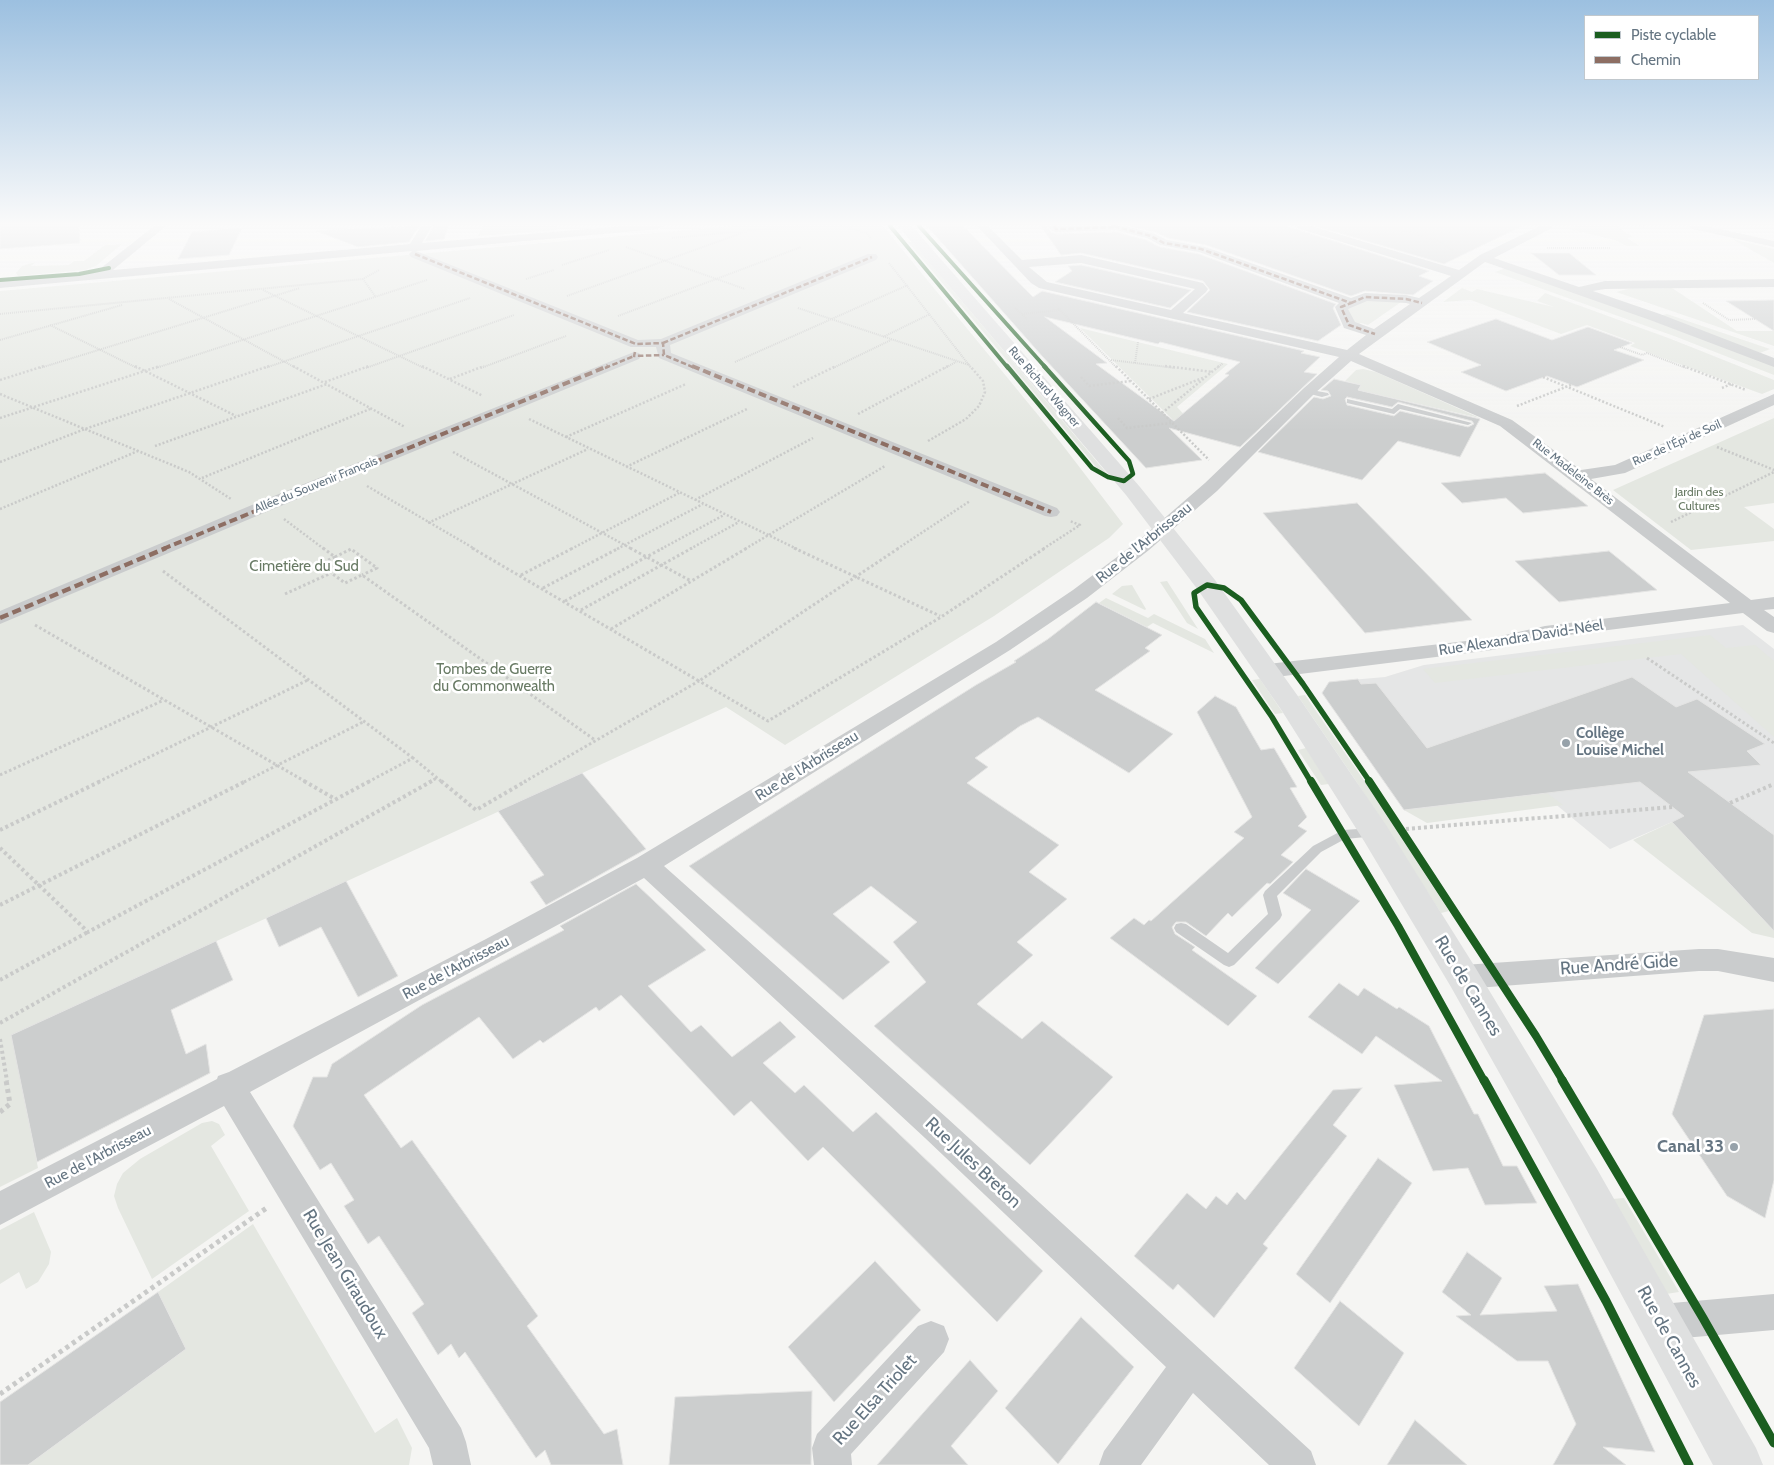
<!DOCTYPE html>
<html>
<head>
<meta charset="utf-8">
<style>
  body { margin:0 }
  #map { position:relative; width:1774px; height:1465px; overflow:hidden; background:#f5f5f3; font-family:Cabin,sans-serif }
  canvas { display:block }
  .legend { position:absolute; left:1584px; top:15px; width:175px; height:65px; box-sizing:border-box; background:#fff; border:1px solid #c1c8cd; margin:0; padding:6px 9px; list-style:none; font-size:15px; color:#657582 }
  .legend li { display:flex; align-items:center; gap:10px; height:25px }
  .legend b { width:25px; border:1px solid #c1c8cd }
</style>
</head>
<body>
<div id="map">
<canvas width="1774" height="1465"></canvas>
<ul class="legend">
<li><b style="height:6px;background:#1b5e20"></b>Piste cyclable</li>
<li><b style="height:6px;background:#8d6e63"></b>Chemin</li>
</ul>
</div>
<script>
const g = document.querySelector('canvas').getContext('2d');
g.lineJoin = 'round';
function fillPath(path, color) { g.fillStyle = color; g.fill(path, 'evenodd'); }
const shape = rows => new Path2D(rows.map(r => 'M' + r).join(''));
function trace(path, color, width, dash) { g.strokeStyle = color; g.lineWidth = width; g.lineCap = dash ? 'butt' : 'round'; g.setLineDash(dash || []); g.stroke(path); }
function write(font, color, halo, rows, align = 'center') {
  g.font = font + ' Cabin,sans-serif'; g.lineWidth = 5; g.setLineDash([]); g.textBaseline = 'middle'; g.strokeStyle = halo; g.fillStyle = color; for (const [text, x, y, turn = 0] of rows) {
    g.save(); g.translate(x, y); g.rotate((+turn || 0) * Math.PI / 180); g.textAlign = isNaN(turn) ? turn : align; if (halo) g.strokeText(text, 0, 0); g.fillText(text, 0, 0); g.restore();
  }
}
fillPath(shape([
  [1743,625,1774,649,1774,931,1672,822,1610,849,1542,793,1404,810,1322,693,1329,682,1385,677,1424,665]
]), '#e5e6e6');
fillPath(shape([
  [483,226,557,226,556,230,478,236],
  [734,226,883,226,1061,443,1123,524,1109,538,994,616,785,745,726,707,12,1035,38,1168,0,1187,0,291],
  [1575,226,1619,226,1617,227,1633,237,1627,238,1640,246,1626,246,1615,240,1569,229],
  [1732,239,1774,249,1774,263],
  [908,242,912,242,1109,476,1095,469,1097,468],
  [122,244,96,266,85,270,18,276,16,273,22,266,32,263,36,262,31,266,69,265,74,261,84,261,105,245],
  [1506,268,1598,300,1774,366,1774,375,1674,336,1495,272],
  [1462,288,1472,292,1477,289,1554,307,1537,301,1545,293,1671,339,1774,380,1774,389,1762,394,1630,346,1635,343,1587,325,1561,334,1471,300,1443,302],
  [1672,288,1737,331,1774,331,1774,346,1616,292,1628,289],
  [1366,298,1404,300,1368,325,1361,323,1356,326,1344,308],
  [1667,314,1770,349,1760,353,1659,316],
  [1080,328,1228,364,1177,407,1191,422,1177,424],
  [1363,369,1376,372,1480,418,1358,390,1361,385,1345,381,1356,370],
  [1774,418,1774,503,1744,507,1774,529,1774,541,1691,550,1613,490],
  [1167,581,1198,629,1187,623,1160,582],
  [1132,585,1146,609,1145,610,1112,594,1122,586],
  [1106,598,1148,618,1154,614,1205,639,1214,653,1153,623,1147,627,1099,603],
  [1710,635,1726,648,1755,645,1774,661,1774,737,1681,654,1435,683,1423,669],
  [1260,679,1283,713,1275,714,1252,680],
  [1305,695,1363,779,1449,911,1441,913,1354,778,1298,696],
  [1306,748,1329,784,1321,785,1298,750],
  [1547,793,1563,805,1427,823,1404,810],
  [1672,822,1774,931,1774,938,1752,933,1633,840],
  [212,1121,219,1124,225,1135,211,1146,249,1211,152,1279,118,1208,114,1196,117,1184,123,1173,140,1159,202,1123],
  [1624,1198,1679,1292,1666,1294,1612,1199],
  [34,1212,51,1252,49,1264,38,1282,26,1289,19,1272,0,1284,0,1230],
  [253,1224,375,1433,397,1418,412,1448,409,1465,28,1465,186,1349,158,1292]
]), '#e4e7e1');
const building = shape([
  [0,226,79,226,80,243,0,249,0,226],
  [419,226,409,242,358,247,316,231,419,226],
  [434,226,448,226,444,239,425,241,434,226],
  [927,226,963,226,1033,297,1042,291,1304,351,1301,353,1320,357,1304,372,1317,374,1240,447,1169,428,1202,460,1146,468,1042,356,927,226],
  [1045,317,1158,344,1160,342,1240,362,1225,374,1229,375,1174,421,1096,364,1107,363,1045,317],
  [1041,226,1046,226,1051,232,1056,234,1116,232,1146,240,1160,247,1199,254,1336,304,1333,308,1341,325,1318,341,1187,312,1210,290,1203,281,1081,253,1061,255,1041,226],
  [1131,226,1286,226,1429,271,1419,276,1433,281,1413,295,1365,291,1351,296,1206,245,1168,238,1155,232,1131,226],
  [1316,226,1522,226,1444,264,1316,226],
  [242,228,229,255,178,259,192,232,242,228],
  [1531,253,1569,253,1596,275,1559,275,1531,253],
  [1081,265,1191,290,1170,308,1055,282,1072,271,1068,266,1081,265],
  [1774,300,1774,331,1726,301,1774,300],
  [1496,319,1552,340,1588,327,1632,343,1614,350,1644,360,1577,387,1547,376,1506,391,1461,372,1481,365,1427,342,1496,319],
  [1334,379,1361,385,1358,390,1480,419,1460,457,1398,441,1362,480,1258,452,1314,397,1323,399,1331,396,1328,391,1321,390,1334,379],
  [1347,397,1392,407,1398,402,1472,421,1474,424,1468,427,1400,411,1394,416,1347,405,1345,399,1347,397],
  [1545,473,1588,506,1523,513,1506,498,1462,503,1441,483,1545,473],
  [1357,503,1472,620,1365,633,1263,513,1357,503],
  [1609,551,1657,590,1559,602,1515,561,1609,551],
  [1096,602,1162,635,1145,648,1150,651,1095,690,1173,734,1129,773,1038,717,1020,726,975,758,988,767,967,783,1059,845,1029,872,1067,899,1017,942,1033,955,977,1004,1022,1039,1042,1021,1113,1077,1030,1165,874,1026,926,982,893,942,917,922,871,886,833,914,890,962,843,1000,689,866,976,685,1016,662,1014,661,1048,639,1096,602],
  [1632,677,1676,707,1697,699,1765,744,1747,751,1761,765,1688,772,1774,835,1774,931,1672,822,1684,816,1640,782,1404,810,1322,693,1329,682,1358,679,1361,684,1376,683,1427,748,1632,677],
  [1215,696,1236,707,1261,750,1274,748,1297,787,1290,788,1307,817,1298,826,1307,831,1281,855,1293,862,1270,884,1267,883,1232,917,1228,913,1206,936,1186,922,1176,922,1172,927,1175,934,1195,947,1192,950,1257,996,1228,1026,1110,938,1134,918,1144,925,1149,920,1151,921,1244,838,1234,832,1252,817,1197,712,1215,696],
  [582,773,646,849,546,905,530,882,544,875,498,811,582,773],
  [1306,869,1360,901,1278,984,1255,968,1311,910,1283,893,1306,869],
  [346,881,398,976,358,997,321,927,279,947,266,918,346,881],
  [636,884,706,950,648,986,691,1032,701,1025,732,1057,780,1021,796,1037,763,1063,795,1093,804,1085,853,1132,876,1112,1043,1271,997,1322,823,1147,808,1161,751,1101,734,1116,621,995,599,1011,596,1007,543,1043,540,1040,513,1059,479,1017,364,1095,401,1148,412,1140,538,1316,527,1326,604,1434,617,1429,623,1465,551,1465,545,1450,536,1458,465,1352,459,1358,451,1344,438,1355,412,1313,424,1304,379,1236,368,1244,344,1206,354,1200,331,1163,320,1170,293,1126,313,1077,327,1077,332,1064,422,1005,564,930,560,926,636,884],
  [216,941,233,980,171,1010,186,1054,206,1044,210,1073,37,1162,11,1035,216,941],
  [1339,983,1358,996,1364,988,1397,1009,1399,1007,1429,1026,1474,1114,1478,1114,1503,1166,1517,1166,1537,1203,1485,1205,1468,1168,1433,1171,1394,1085,1442,1081,1376,1036,1362,1054,1308,1017,1339,983],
  [1774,1009,1774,1180,1765,1218,1727,1196,1672,1114,1704,1015,1774,1009],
  [1362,1088,1333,1125,1347,1136,1263,1244,1268,1248,1214,1318,1178,1284,1173,1290,1134,1256,1187,1193,1206,1209,1216,1196,1227,1205,1237,1192,1245,1200,1333,1090,1362,1088],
  [1378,1158,1412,1183,1330,1303,1296,1274,1378,1158],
  [1467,1252,1502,1278,1480,1315,1557,1311,1544,1286,1578,1284,1655,1452,1603,1447,1626,1465,1553,1465,1576,1424,1548,1361,1517,1361,1456,1316,1471,1315,1442,1292,1467,1252],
  [875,1261,921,1310,834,1402,788,1347,875,1261],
  [158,1292,186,1349,28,1465,0,1465,0,1402,158,1292],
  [1340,1301,1404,1353,1359,1426,1294,1368,1340,1301],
  [1081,1317,1134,1367,1058,1464,1005,1408,1081,1317],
  [970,1360,998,1391,951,1446,968,1465,877,1465,970,1360],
  [812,1391,811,1465,669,1465,675,1397,812,1391],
  [1415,1420,1467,1465,1387,1465,1415,1420]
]);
fillPath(building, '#cccece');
trace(building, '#e4e4e3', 1);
trace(shape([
  [841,226,867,233,871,239],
  [1387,226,1439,241,1456,253],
  [1639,226,1644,227],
  [1375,229,1384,226],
  [672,238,745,231],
  [626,247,745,289],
  [1547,248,1611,248],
  [1287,260,1317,249],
  [889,263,969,365],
  [562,265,609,250],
  [526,279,554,270],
  [263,290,424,368],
  [375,296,363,279,379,270],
  [567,296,750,230,810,226],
  [169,299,296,368],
  [1703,303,1729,320,1755,319],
  [798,308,969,365,971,368],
  [1015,308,1027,319],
  [1058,308,1117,368],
  [0,314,363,279],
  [1022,314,1059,310],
  [618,316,801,247],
  [50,325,137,368],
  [883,337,930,314],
  [0,340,122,305],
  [1620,347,1642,355,1647,353,1686,368],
  [1111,360,1175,368],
  [735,362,908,285],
  [1135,363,1138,342],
  [40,368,300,288],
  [156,368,427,280],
  [265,368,470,298],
  [366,368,514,315],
  [481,368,566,336],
  [833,368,891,340],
  [945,368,956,362],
  [1217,368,1223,363]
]), '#c9cac9', 2, [1, 1]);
trace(shape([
  [135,366,236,416],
  [293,366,405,427],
  [422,366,483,396],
  [1116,366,1209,460],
  [1165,366,1212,372],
  [1683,366,1746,390],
  [1081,377,1089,386,1130,381],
  [1543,377,1665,427],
  [450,379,484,366],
  [0,380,44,366],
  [325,382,369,366],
  [793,387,836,366],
  [1722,388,1731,384],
  [0,394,189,472,231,499],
  [1149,399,1205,377],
  [1517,406,1571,385],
  [1162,413,1219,366],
  [858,414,948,366],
  [0,418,160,366],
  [1118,418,1127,428,1171,423],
  [529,419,797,549],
  [566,437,686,384],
  [928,441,966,419,979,406,985,392,983,381,970,366],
  [155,446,327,384],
  [1717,447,1774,470],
  [453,452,632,549],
  [0,462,85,429,269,366],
  [626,467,747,409],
  [202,478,370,409],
  [367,486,475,549],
  [695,500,813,438],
  [0,509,138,451],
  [284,519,324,549],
  [1671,522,1774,472],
  [428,523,588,449],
  [571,549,679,493],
  [617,549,703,504],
  [661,549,724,515],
  [690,549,739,522],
  [745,549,885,466],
  [897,549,970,501],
  [1043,549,1080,525,1070,521]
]), '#c9cac9', 2.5, [2, 2]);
trace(shape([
  [323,548,335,557,319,564,345,583,362,575,595,740],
  [472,548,699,681,899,548],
  [630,548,691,581],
  [794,548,940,616],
  [335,557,351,549,377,568,362,575],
  [163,571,413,758],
  [521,575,573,548],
  [543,588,619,548],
  [285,594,331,573],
  [565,601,663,548],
  [581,610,692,548],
  [35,625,306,782],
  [611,629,747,548],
  [1647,658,1774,743],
  [0,775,164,700],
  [98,782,308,680],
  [244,782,363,722],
  [368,782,413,758,442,782],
  [429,782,437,778],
  [524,782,699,681,768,721,941,617,1045,548]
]), '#c9cac9', 3, [2.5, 2.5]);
trace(shape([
  [304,781,335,799],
  [441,781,476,810,526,781],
  [1730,803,1774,784],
  [1406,829,1672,807],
  [0,830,101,781],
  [0,848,88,932,370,781],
  [0,905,246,781],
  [0,980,88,932],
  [0,1023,432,781],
  [0,1039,7,1081]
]), '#c9cac9', 4, [3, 3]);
trace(shape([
  [0,1112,10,1104,6,1080],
  [0,1394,268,1207]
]), '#c9cac9', 5, [4, 4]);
fillPath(shape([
  [1306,389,1328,393,1329,395,1322,397,1306,393,1306,389],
  [1347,399,1392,409,1398,404,1472,423,1468,425,1400,409,1394,414,1347,403,1347,399],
  [1373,828,1377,830,1379,833,1377,836,1345,839,1321,852,1277,896,1282,915,1280,919,1234,965,1229,967,1224,965,1176,932,1174,928,1176,924,1181,923,1186,924,1228,953,1268,914,1263,895,1265,891,1313,846,1343,830,1373,828]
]), '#cacccd');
fillPath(shape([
  [154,226,166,226,113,270,410,244,421,226,432,226,422,243,624,226,663,226,658,229,416,251,638,340,661,339,868,254,876,254,878,257,876,260,670,345,671,353,1057,508,1060,512,1057,516,1051,517,1045,516,659,358,656,347,631,347,411,257,409,254,412,251,0,288,0,280,96,272,154,226],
  [977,226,988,226,1022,260,1081,255,1203,283,1208,289,1206,292,1183,313,1347,350,1366,335,1344,328,1335,307,1339,303,1199,252,1160,245,1147,238,1116,230,1056,232,1052,231,1048,226,1125,226,1155,234,1167,240,1205,247,1351,298,1365,293,1406,295,1419,298,1451,276,1297,228,1296,226,1311,226,1459,270,1480,255,1540,226,1553,226,1552,228,1494,258,1579,287,1605,281,1774,279,1774,287,1605,289,1593,291,1660,314,1774,358,1774,367,1650,320,1485,262,1359,354,1512,420,1581,470,1615,465,1774,394,1774,405,1625,473,1591,479,1751,600,1774,597,1774,609,1764,610,1774,617,1774,633,1767,631,1743,613,1545,638,1492,650,1268,678,1261,676,1257,671,1261,666,1268,664,1492,638,1545,626,1730,603,1500,426,1351,361,1314,394,1217,491,1149,550,1087,598,1010,650,664,866,947,1118,1203,1352,1311,1451,1316,1465,1269,1465,1193,1393,1141,1465,1099,1465,1104,1451,1166,1367,925,1138,644,878,250,1092,461,1428,466,1442,471,1465,433,1465,429,1448,224,1106,0,1225,0,1191,217,1079,218,1076,229,1072,486,939,637,858,996,642,1073,590,1137,542,1205,483,1304,388,1339,357,1039,288,1031,283,977,226],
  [1081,263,1195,289,1171,310,1047,282,1029,267,1081,263],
  [1367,301,1406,303,1410,304,1374,329,1355,322,1348,309,1367,301],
  [1687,226,1706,226,1774,241,1774,247,1693,229,1687,226],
  [634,352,639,353,641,356,639,359,271,510,0,624,0,611,259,502,634,352],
  [1699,949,1718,949,1774,958,1774,982,1718,971,1699,971,1463,989,1453,985,1449,977,1453,969,1463,965,1699,949],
  [1774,1294,1774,1330,1661,1340,1648,1335,1643,1322,1648,1309,1661,1304,1774,1294],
  [931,1321,944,1326,949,1339,944,1352,851,1454,852,1465,814,1465,812,1448,817,1434,918,1326,931,1321]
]), '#cacccd');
fillPath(shape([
  [898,226,912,226,1140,487,1215,580,1300,699,1386,825,1475,967,1597,1169,1756,1448,1763,1465,1713,1465,1569,1197,1451,987,1364,841,1282,711,1198,590,1126,495,898,226]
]), '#dfe0e0');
trace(shape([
  [1054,226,1056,229,1115,227],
  [1114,226,1151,236,1164,243,1201,249,1351,303,1341,307,1349,325,1375,334],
  [415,254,636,344,663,343,664,355,695,368],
  [1351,303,1365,297,1406,299,1422,303],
  [663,343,872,257],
  [635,352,634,356,664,355],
  [605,368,634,356]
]), '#8d6e63', 2.5, [5.5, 2.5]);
trace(shape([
  [692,366,1051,512],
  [163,549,608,366]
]), '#8d6e63', 4, [8, 4]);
trace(shape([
  [0,618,166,548]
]), '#8d6e63', 4.5, [9, 4.5]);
trace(shape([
  [890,226,1008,368],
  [919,226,1046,368],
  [0,280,79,274,109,268]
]), '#1b5e20', 4);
trace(shape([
  [1007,366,1092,468,1108,477,1124,481,1133,474,1129,461,1044,366]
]), '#1b5e20', 4.5);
trace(shape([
  [1311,782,1272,717,1196,607,1194,593,1207,585,1224,588,1241,600,1303,684,1370,782]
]), '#1b5e20', 5.5);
trace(shape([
  [1311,781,1398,926,1484,1081],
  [1369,781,1536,1036,1563,1081]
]), '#1b5e20', 8);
trace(shape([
  [1484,1080,1606,1301,1689,1465],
  [1562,1080,1703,1318,1774,1443]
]), '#1b5e20', 9);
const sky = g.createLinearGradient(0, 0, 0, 431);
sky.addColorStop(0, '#9cc0e0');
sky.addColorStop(0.52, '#fafafa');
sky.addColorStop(1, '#fafafa00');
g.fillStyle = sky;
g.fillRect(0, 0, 1774, 431);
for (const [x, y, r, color] of [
  [1566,743,5,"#97a2aa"],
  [1734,1147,5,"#97a2aa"]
]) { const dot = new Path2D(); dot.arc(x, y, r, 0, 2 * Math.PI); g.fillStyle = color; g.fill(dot); trace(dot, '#fff', 2); }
write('12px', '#657582', '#fff', [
  ["Rue Richard Wagner",1044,387,49],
  ["Rue de l'Épi de Soil",1677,443,-24],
  ["Rue Madeleine Brès",1573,472,38],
  ["Allée du Souvenir Français",316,485,-22]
]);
write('12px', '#687a64', '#fff', [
  ["Jardin des",1699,492],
  ["Cultures",1699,506]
]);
write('15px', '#657582', '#fff', [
  ["Rue de l'Arbrisseau",1144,543,-39],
  ["Rue Alexandra David-Néel",1521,638,-9],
  ["Rue de l'Arbrisseau",807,766,-32],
  ["Rue de l'Arbrisseau",456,968,-28],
  ["Rue de l'Arbrisseau",98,1157,-28]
]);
write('15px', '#687a64', '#fff', [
  ["Cimetière du Sud",304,567],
  ["Tombes de Guerre",494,670],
  ["du Commonwealth",494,687]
]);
write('bold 15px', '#657582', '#fff', [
  ["Collège",1576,734],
  ["Louise Michel",1576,751]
], 'left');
write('18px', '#657582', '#fff', [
  ["Rue André Gide",1619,965,-4],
  ["Rue de Cannes",1468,986,59],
  ["Rue Jules Breton",973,1163,43],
  ["Rue Jean Giraudoux",345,1274,59],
  ["Rue de Cannes",1669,1337,61],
  ["Rue Elsa Triolet",875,1400,-48]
]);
write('bold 18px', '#657582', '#fff', [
  ["Canal 33",1724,1147]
], 'right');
</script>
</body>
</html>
